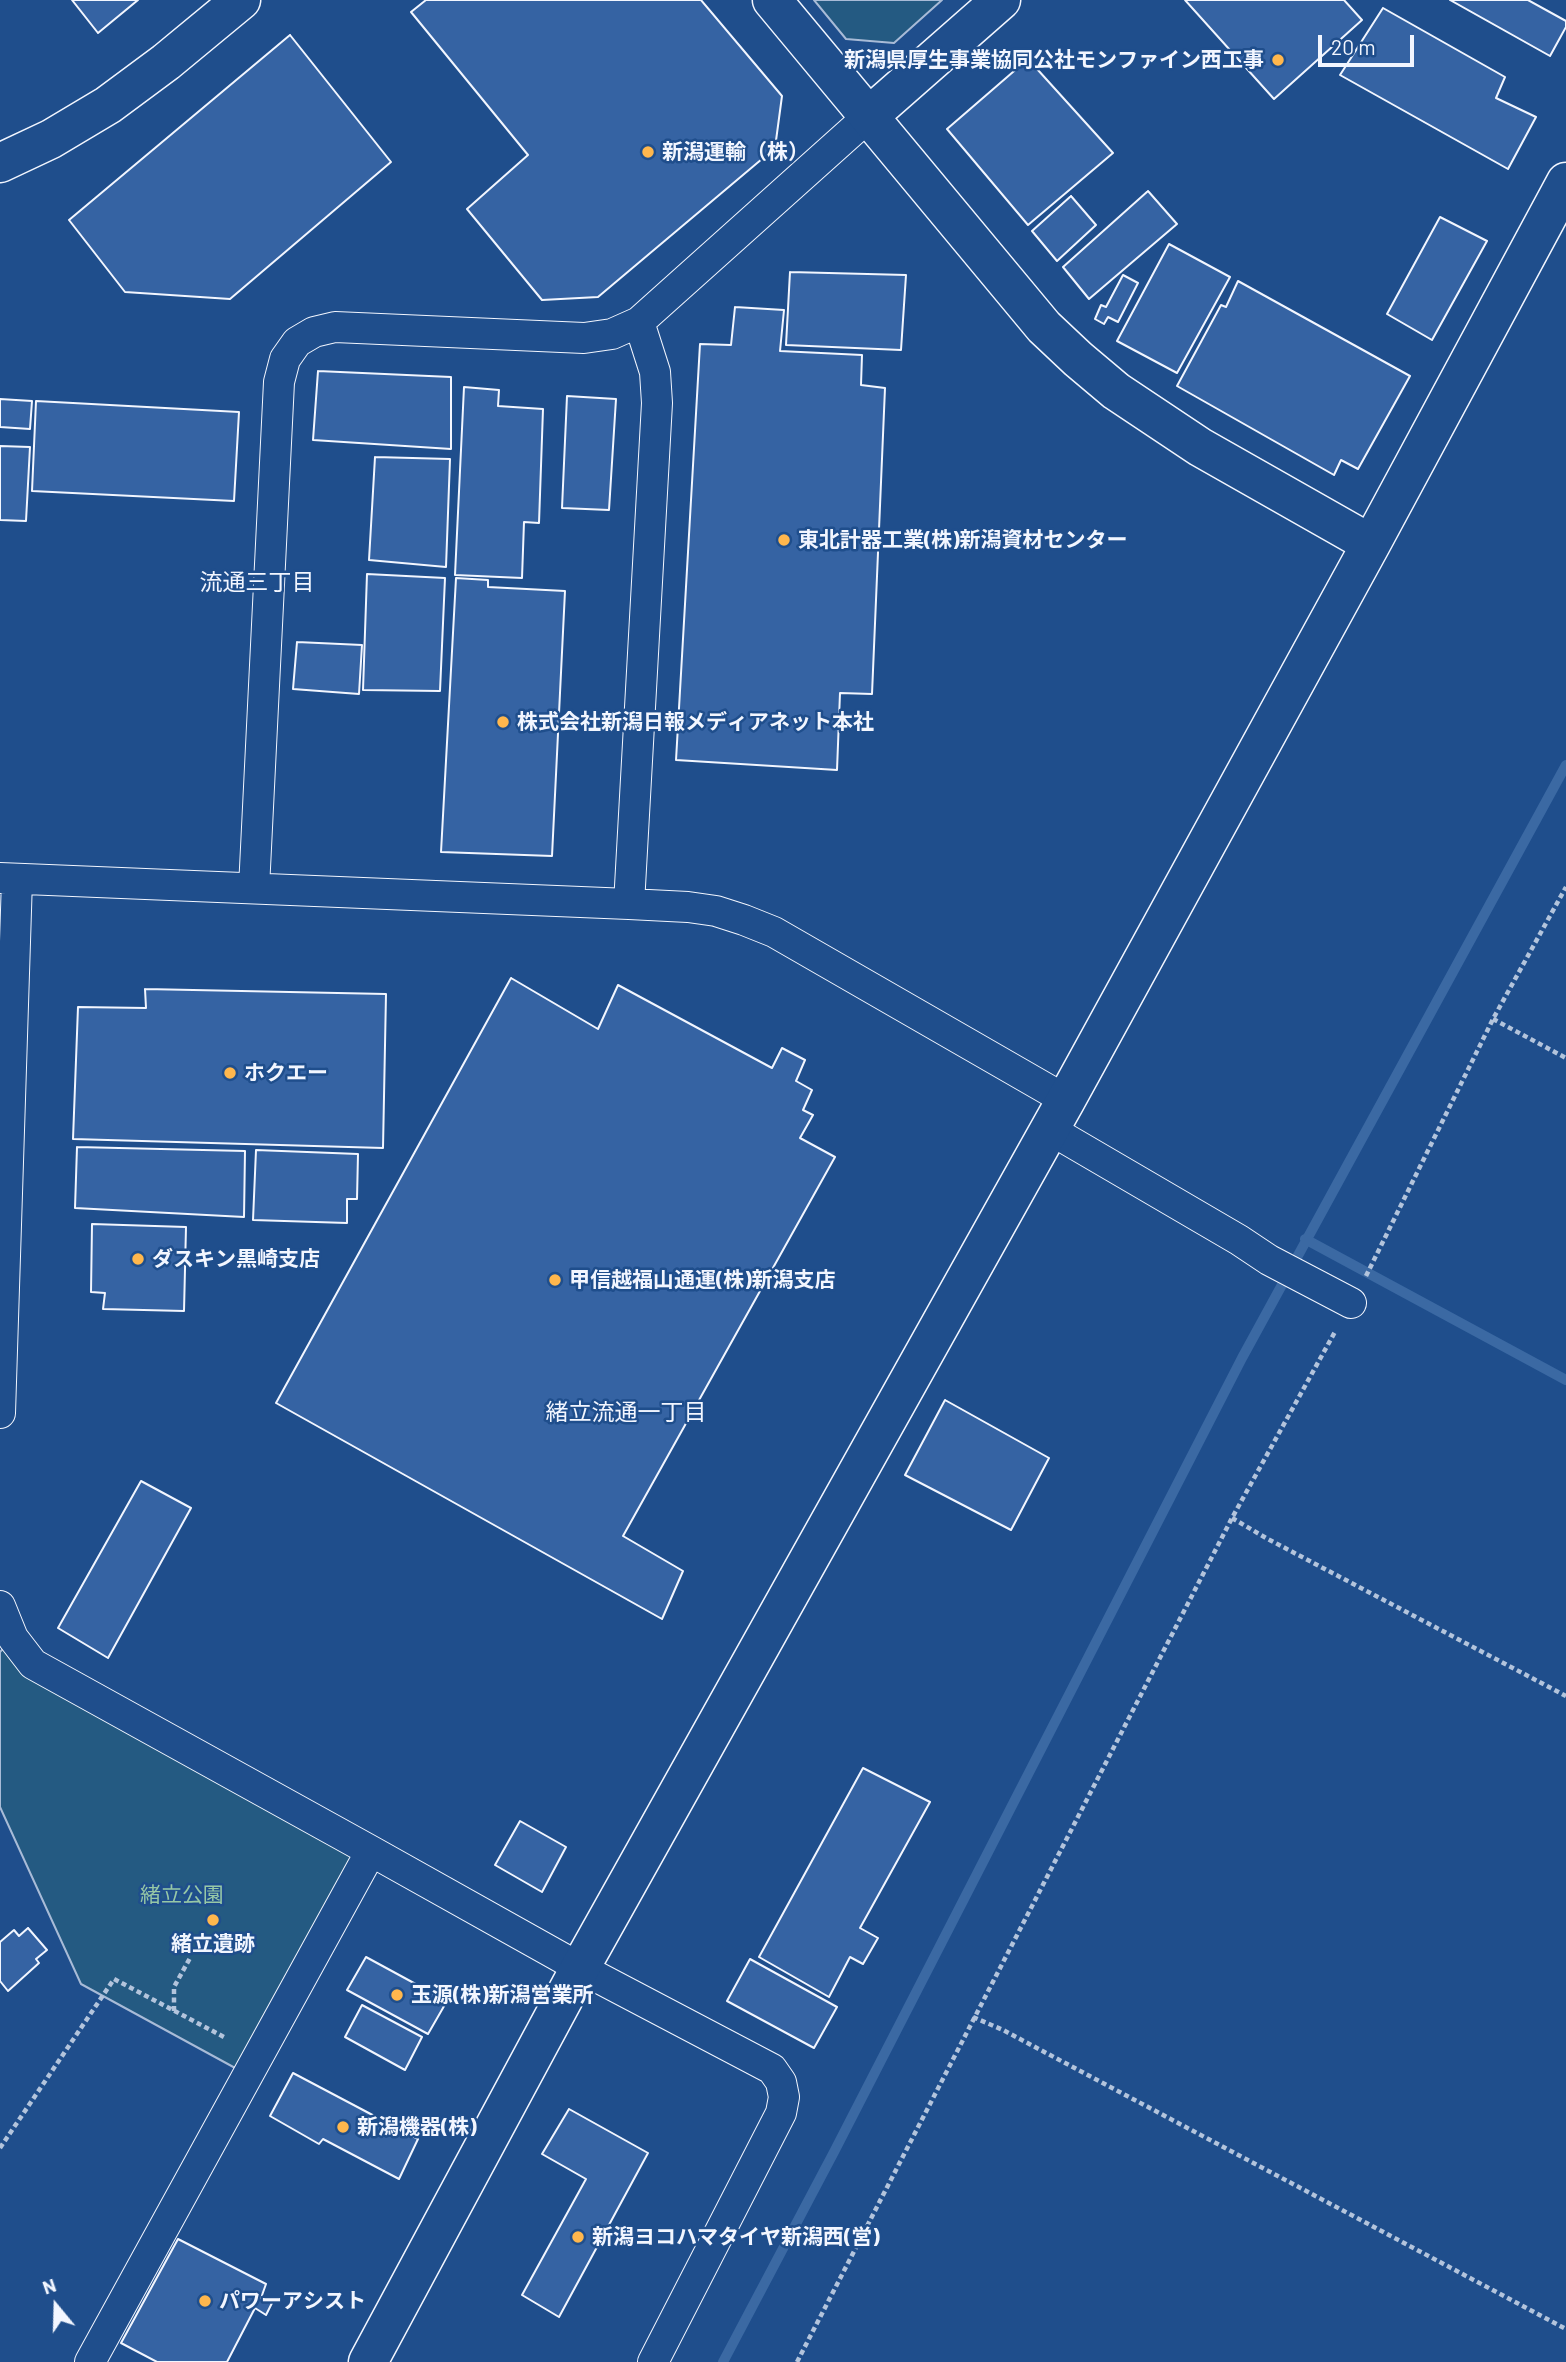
<!DOCTYPE html>
<html>
<head>
<meta charset="utf-8">
<style>
  body { margin:0 }
  #map { position:relative; width:1566px; height:2362px; overflow:hidden; background:#1f4e8c; font-family:Barlow,sans-serif }
  canvas { display:block }
  .north { position:absolute; left:21px; top:2271px; width:70px; height:70px; -webkit-text-stroke:5px #1f4e8c; paint-order:stroke; rotate:341deg; font-size:19px; font-weight:700; line-height:28px; text-align:center; color:#f2f6ff }
  .north::after { content:''; display:block; margin:auto; width:24px; height:32px; background:#f2f6ff; clip-path:polygon(50% 0,100% 100%,50% 72%,0 100%) }
  .scale { position:absolute; left:1318px; top:35px; width:96px; height:32px; box-sizing:border-box; border:4px solid #f2f6ff; border-top:0; padding-left:9px; font-size:21px; line-height:24px; white-space:nowrap; color:#f2f6ff; -webkit-text-stroke:5px #1f4e8c; paint-order:stroke }
</style>
</head>
<body>
<div id="map">
<canvas width="1566" height="2362"></canvas>
<div class="north">N</div>
<div class="scale">20 m</div>
</div>
<script>
const g = document.querySelector('canvas').getContext('2d');
g.lineJoin = 'round';
function fillPath(path, color) { g.fillStyle = color; g.fill(path, 'evenodd'); }
const shape = rows => new Path2D(rows.map(r => 'M' + r).join(''));
function trace(path, color, width, dash) { g.strokeStyle = color; g.lineWidth = width; g.lineCap = dash ? 'butt' : 'round'; g.setLineDash(dash || []); g.stroke(path); }
function write(font, color, halo, rows, align = 'center') {
  g.font = font + ' Barlow,"Noto Sans JP",sans-serif'; g.lineWidth = 5; g.setLineDash([]); g.textBaseline = 'middle'; g.strokeStyle = halo; g.fillStyle = color; for (const [text, x, y, turn = 0] of rows) {
    g.save(); g.translate(x, y); g.rotate((+turn || 0) * Math.PI / 180); g.textAlign = isNaN(turn) ? turn : align; if (halo) g.strokeText(text, 0, 0); g.fillText(text, 0, 0); g.restore();
  }
}
const green = shape([
  [814,0,942,0,894,43,846,39,814,0],
  [13,1638,369,1855,248,2075,81,1984,0,1807,0,1652,13,1638]
]);
fillPath(green, '#245a82');
trace(green, '#a8bbd7', 2);
trace(shape([
  [1305,1239,1566,1380],
  [723,2362,834,2152,1242,1358,1566,765]
]), '#3b69a3', 10);
const building = shape([
  [72,0,138,0,98,33,72,0],
  [426,0,701,0,782,96,775,148,598,297,542,300,467,209,528,155,411,12,426,0],
  [1185,0,1344,0,1362,20,1274,99,1185,0],
  [1450,0,1528,0,1566,21,1566,27,1550,56,1450,0],
  [1383,8,1505,77,1496,98,1536,117,1508,169,1340,75,1383,8],
  [290,35,391,162,230,299,125,292,69,220,290,35],
  [1028,59,1113,153,1028,225,947,129,1028,59],
  [1148,191,1177,224,1089,299,1063,267,1148,191],
  [1071,196,1096,225,1057,261,1032,231,1071,196],
  [1440,217,1487,241,1432,340,1387,314,1440,217],
  [1169,244,1230,277,1177,373,1117,341,1169,244],
  [790,272,906,275,901,350,786,345,790,272],
  [1123,275,1138,283,1118,322,1108,317,1104,324,1095,319,1101,305,1106,307,1123,275],
  [1238,281,1410,376,1358,469,1341,460,1334,475,1177,386,1221,305,1226,307,1238,281],
  [735,307,784,310,780,351,862,355,861,385,885,388,872,694,840,693,837,770,676,760,700,344,731,345,735,307],
  [318,371,451,377,451,449,313,440,318,371],
  [464,387,499,390,498,406,543,409,539,523,524,522,522,578,455,575,464,387],
  [567,396,616,399,609,510,562,508,567,396],
  [0,399,32,401,30,429,0,427,0,399],
  [36,401,239,412,234,501,32,491,36,401],
  [0,446,30,447,26,521,0,520,0,446],
  [375,457,450,459,446,567,369,560,375,457],
  [367,574,445,578,440,691,363,690,367,574],
  [456,578,488,580,488,587,565,591,552,856,441,852,456,578],
  [297,642,362,645,359,694,293,689,297,642],
  [511,978,598,1029,618,985,772,1068,782,1048,805,1060,796,1081,812,1090,803,1110,813,1115,800,1138,835,1157,623,1536,683,1571,662,1619,276,1403,511,978],
  [145,989,386,994,383,1148,73,1139,78,1007,146,1008,145,989],
  [77,1147,245,1151,244,1217,75,1208,77,1147],
  [256,1150,358,1154,357,1199,347,1199,347,1223,253,1220,256,1150],
  [92,1224,186,1227,184,1311,103,1309,105,1293,91,1292,92,1224],
  [945,1400,1049,1458,1011,1530,905,1475,945,1400],
  [141,1481,191,1508,108,1658,58,1628,141,1481],
  [863,1768,930,1802,860,1928,878,1938,863,1964,850,1957,829,1997,759,1957,863,1768],
  [520,1821,566,1847,542,1892,495,1865,520,1821],
  [28,1928,47,1950,36,1959,39,1963,8,1991,0,1981,0,1942,14,1930,19,1936,28,1928],
  [366,1957,447,2001,428,2034,347,1990,366,1957],
  [750,1959,837,2007,814,2048,727,2001,750,1959],
  [362,2005,422,2037,405,2070,345,2037,362,2005],
  [293,2073,418,2139,399,2179,323,2139,319,2144,270,2116,293,2073],
  [569,2109,648,2153,559,2317,522,2295,586,2179,542,2154,569,2109],
  [178,2239,266,2284,261,2298,272,2303,266,2315,255,2308,227,2362,157,2362,121,2343,178,2239]
]);
fillPath(building, '#3563a3');
trace(building, '#f2f6ff', 2);
const street = shape([
  [0,878,629,904,688,907,716,911,744,920,774,932,1066,1100],
  [254,888,279,382,285,359,297,342,314,332,335,327,584,338,612,334,639,322,869,116],
  [629,904,657,403,655,372,639,322],
  [1049,1129,1239,1240,1269,1260,1351,1303],
  [0,1413,17,879],
  [0,1606,13,1638,33,1664,371,1851,580,1968,772,2069,781,2082,784,2097,781,2113,653,2362],
  [90,2362,371,1851]
]);
const secondary = shape([
  [772,0,1044,327,1078,359,1116,391,1200,447,1371,544],
  [869,116,1001,0],
  [0,163,51,139,108,105,166,62,241,0],
  [368,2362,580,1968,1066,1100,1371,544,1566,182]
]);
trace(street, '#f2f6ff', 32);
trace(secondary, '#f2f6ff', 41);
trace(shape([
  [1493,1019,1566,1058],
  [1366,1276,1493,1019,1566,887],
  [1232,1518,1266,1538,1566,1696],
  [174,2011,174,1987,190,1958],
  [973,2017,1003,2030,1566,2329],
  [0,2148,114,1979,224,2037],
  [797,2362,1232,1518,1336,1330]
]), '#b3c4dc', 4.5, [5, 3.5]);
trace(street, '#1f4e8c', 30);
trace(secondary, '#1f4e8c', 38);
for (const [x, y, r, color] of [
  [1278,60,7,"#ffb74d"],
  [648,152,7,"#ffb74d"],
  [784,540,7,"#ffb74d"],
  [503,722,7,"#ffb74d"],
  [230,1073,7,"#ffb74d"],
  [138,1259,7,"#ffb74d"],
  [555,1280,7,"#ffb74d"],
  [213,1920,7,"#ffb74d"],
  [397,1995,7,"#ffb74d"],
  [343,2127,7,"#ffb74d"],
  [578,2237,7,"#ffb74d"],
  [205,2301,7,"#ffb74d"]
]) { const dot = new Path2D(); dot.arc(x, y, r, 0, 2 * Math.PI); g.fillStyle = color; g.fill(dot); trace(dot, '#1f4e8c', 2.5); }
write('bold 21px', '#f2f6ff', '#1f4e8c', [
  ["新潟県厚生事業協同公社モンファイン西工事",1264,60,"right"],
  ["新潟運輸（株）",662,152],
  ["東北計器工業(株)新潟資材センター",798,540],
  ["株式会社新潟日報メディアネット本社",517,722],
  ["ホクエー",244,1073],
  ["ダスキン黒崎支店",152,1259],
  ["甲信越福山通運(株)新潟支店",569,1280],
  ["緒立遺跡",213,1944,"center"],
  ["玉源(株)新潟営業所",411,1995],
  ["新潟機器(株)",357,2127],
  ["新潟ヨコハマタイヤ新潟西(営)",592,2237],
  ["パワーアシスト",219,2301]
], 'left');
write('21px', '#97c8a6', '#1f4e8c', [
  ["緒立公園",182,1895]
]);
write('23px', '#f2f6ff', '#1f4e8c', [
  ["流通三丁目",257,582],
  ["緒立流通一丁目",626,1412]
]);
</script>
</body>
</html>
